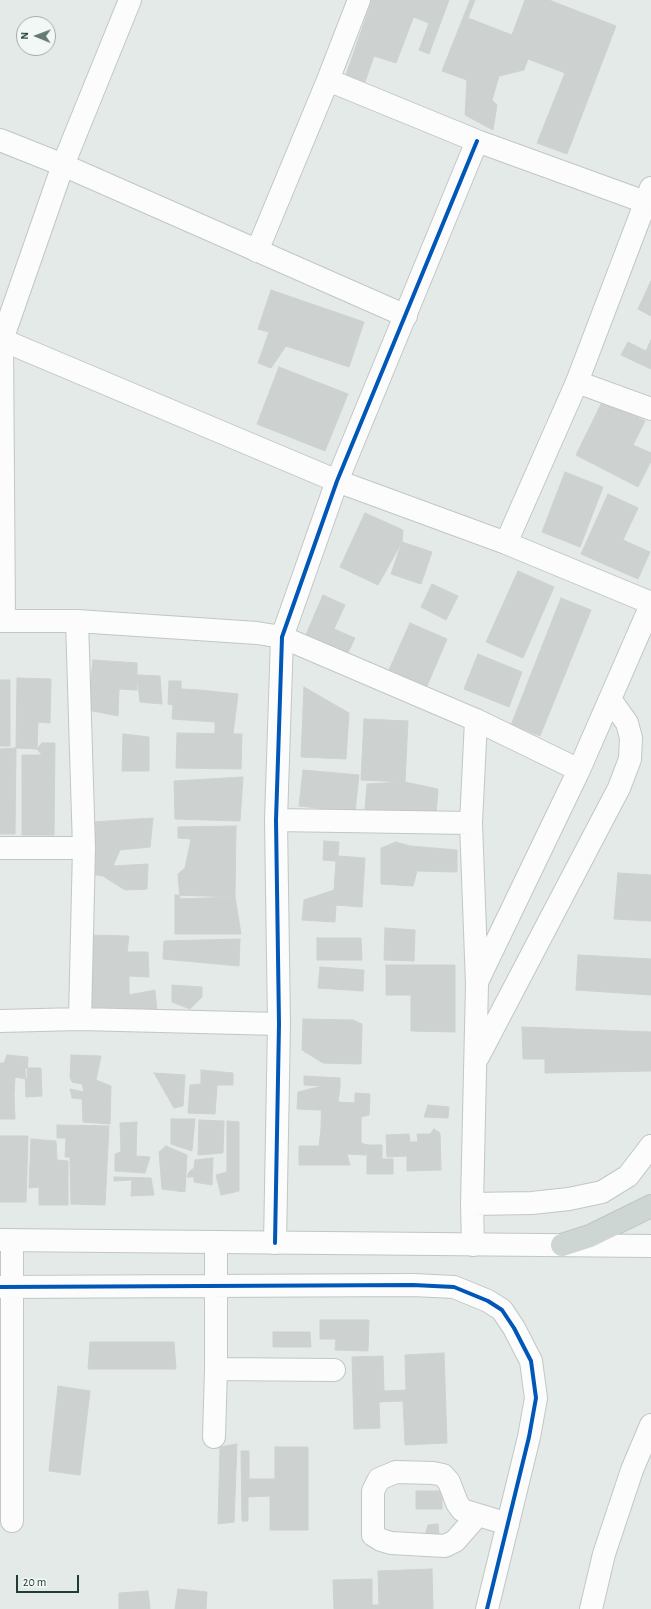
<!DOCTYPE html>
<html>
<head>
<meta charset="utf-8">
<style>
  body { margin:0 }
  #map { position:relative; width:651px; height:1609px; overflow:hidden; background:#e4eae7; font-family:"Alegreya Sans",sans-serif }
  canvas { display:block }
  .north { position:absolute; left:16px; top:16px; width:40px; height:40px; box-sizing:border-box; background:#f2f8f6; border:1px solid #9fadaa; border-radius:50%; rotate:271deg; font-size:11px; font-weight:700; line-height:16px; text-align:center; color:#223c38 }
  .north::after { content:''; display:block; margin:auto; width:14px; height:18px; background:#667975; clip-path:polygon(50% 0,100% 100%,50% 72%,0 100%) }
  .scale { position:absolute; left:16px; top:1575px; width:63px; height:18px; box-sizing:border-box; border:2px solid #223c38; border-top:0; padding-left:5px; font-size:12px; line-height:14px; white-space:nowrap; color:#223c38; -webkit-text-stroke:3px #f2f8f6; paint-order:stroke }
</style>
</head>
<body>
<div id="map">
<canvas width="651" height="1609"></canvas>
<div class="north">N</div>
<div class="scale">20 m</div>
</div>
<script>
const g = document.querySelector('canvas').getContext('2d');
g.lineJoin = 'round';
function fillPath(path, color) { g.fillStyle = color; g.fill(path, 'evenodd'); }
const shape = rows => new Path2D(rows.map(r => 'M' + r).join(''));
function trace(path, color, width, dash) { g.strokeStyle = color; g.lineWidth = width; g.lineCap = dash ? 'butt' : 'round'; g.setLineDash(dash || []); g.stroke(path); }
const building = shape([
  [372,0,420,0,396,63,374,56,365,82,346,75,372,0],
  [420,0,449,0,429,54,419,50,429,23,413,17,420,0],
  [470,0,475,0,468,18,512,35,525,0,549,0,616,26,567,154,537,143,565,73,528,59,524,70,499,76,492,100,497,105,493,130,465,115,467,80,442,71,470,0],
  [651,281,651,316,638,309,651,281],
  [271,290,364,322,349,367,286,346,271,368,258,363,269,332,258,329,271,290],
  [651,340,651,369,621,355,628,342,646,351,651,340],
  [279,367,348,394,325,451,257,424,279,367],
  [603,400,645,421,633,445,651,453,651,461,638,487,576,455,603,400],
  [565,472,603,487,580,547,542,532,565,472],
  [608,494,638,508,623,540,650,552,638,579,581,554,608,494],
  [365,513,403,530,402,542,378,585,340,567,365,513],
  [402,542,432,552,421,584,391,574,402,542],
  [518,571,554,587,523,658,486,642,518,571],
  [432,584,458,596,446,620,421,607,432,584],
  [323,595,345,605,334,629,355,638,347,655,305,637,323,595],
  [561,598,591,610,540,736,511,725,561,598],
  [410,623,447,639,427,686,389,670,410,623],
  [478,654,522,672,509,707,464,689,478,654],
  [93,660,137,663,137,690,119,689,118,716,88,710,93,660],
  [137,675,160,676,162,704,140,702,137,675],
  [17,678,51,679,50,723,38,722,37,749,16,748,17,678],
  [0,680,10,680,10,746,0,746,0,680],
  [169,681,181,681,181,689,200,690,238,694,233,734,215,734,215,722,172,719,173,705,168,704,169,681],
  [304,687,349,713,346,759,301,757,304,687],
  [364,719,408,721,405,782,361,780,364,719],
  [177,733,242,734,241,769,176,768,177,733],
  [123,734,149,737,149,771,122,771,123,734],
  [42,743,55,743,54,835,22,835,22,755,42,755,37,749,42,743],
  [16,748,15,834,0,834,0,749,16,748],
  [303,770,359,775,355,812,299,806,303,770],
  [243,777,240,821,175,819,174,781,243,777],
  [405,782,438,789,436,815,365,809,367,784,405,782],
  [153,818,150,847,120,850,113,866,148,864,147,889,125,890,103,876,84,873,93,822,153,818],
  [236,826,235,897,180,899,178,874,185,868,191,839,178,838,178,827,236,826],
  [324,841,339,842,338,856,365,858,362,907,336,905,335,922,302,920,304,900,334,890,336,861,323,860,324,841],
  [396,842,410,846,457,850,457,872,417,871,413,886,381,884,381,848,396,842],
  [618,873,651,875,651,921,614,919,618,873],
  [175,895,235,897,241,934,175,934,175,895],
  [385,928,415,930,414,961,384,960,385,928],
  [90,935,129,936,127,952,148,952,149,977,129,976,129,995,155,990,157,1012,88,1012,90,935],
  [317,938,361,938,362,960,317,960,317,938],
  [240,939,239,966,163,959,164,941,240,939],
  [578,955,651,959,651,995,576,990,578,955],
  [386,965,455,965,455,1032,411,1031,411,995,386,995,386,965],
  [320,967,364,970,363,991,318,988,320,967],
  [172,985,202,987,202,997,190,1009,172,1002,172,985],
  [303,1019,353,1020,362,1024,361,1064,323,1063,302,1050,303,1019],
  [522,1027,651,1032,651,1071,545,1073,545,1059,523,1059,522,1027],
  [7,1055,28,1057,27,1079,15,1077,14,1095,15,1119,0,1119,0,1063,4,1063,7,1055],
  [71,1055,101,1056,96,1080,111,1086,110,1124,83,1122,82,1099,72,1098,70,1089,84,1092,82,1084,72,1082,70,1077,71,1055],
  [25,1068,41,1068,42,1096,26,1097,25,1068],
  [201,1070,233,1073,233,1085,217,1085,215,1114,188,1113,190,1085,201,1084,201,1070],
  [154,1073,185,1075,183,1106,174,1108,154,1073],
  [304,1076,340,1078,340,1087,304,1085,304,1076],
  [322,1086,340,1087,338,1102,355,1103,355,1093,370,1094,369,1115,361,1117,361,1130,321,1129,322,1086],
  [322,1086,321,1110,297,1109,298,1092,322,1086],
  [428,1105,449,1107,448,1118,424,1117,428,1105],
  [171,1119,195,1119,192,1151,171,1144,171,1119],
  [199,1120,224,1121,223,1153,198,1155,199,1120],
  [227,1121,239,1122,239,1191,221,1195,216,1175,227,1172,227,1121],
  [137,1122,136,1156,150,1157,145,1173,115,1171,115,1154,121,1152,120,1123,137,1122],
  [57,1125,109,1126,105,1205,71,1204,70,1157,65,1157,66,1138,57,1138,57,1125],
  [321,1129,361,1130,361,1143,367,1145,366,1155,347,1154,350,1165,299,1165,299,1146,319,1146,321,1129],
  [434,1129,440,1133,441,1170,407,1171,407,1156,387,1157,386,1135,409,1134,410,1142,418,1142,417,1134,430,1134,434,1129],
  [0,1136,28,1136,26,1202,0,1202,0,1136],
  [31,1139,56,1141,57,1160,68,1161,68,1205,39,1205,39,1187,29,1188,31,1139],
  [367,1145,382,1145,382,1159,393,1159,393,1174,367,1174,367,1145],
  [166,1146,187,1155,185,1192,162,1189,159,1152,166,1146],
  [213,1158,212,1185,194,1182,194,1177,187,1177,189,1172,194,1168,195,1160,213,1158],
  [114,1177,151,1178,154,1195,131,1196,132,1180,114,1181,114,1177],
  [320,1320,369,1320,368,1351,335,1350,336,1339,320,1339,320,1320],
  [273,1332,310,1332,311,1347,273,1347,273,1332],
  [90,1342,174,1342,176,1369,88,1369,90,1342],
  [444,1353,447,1443,405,1445,403,1401,379,1402,380,1428,354,1429,352,1357,383,1356,384,1391,406,1390,405,1355,444,1353],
  [58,1386,90,1391,80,1475,49,1471,58,1386],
  [237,1444,234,1522,218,1524,220,1447,237,1444],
  [275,1447,308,1447,308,1530,270,1530,270,1496,248,1497,248,1521,242,1521,241,1451,249,1451,249,1479,275,1479,275,1447],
  [416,1491,442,1491,442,1509,416,1509,416,1491],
  [438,1524,439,1535,425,1535,428,1525,438,1524],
  [432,1569,433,1609,334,1609,333,1580,372,1579,372,1605,379,1605,378,1571,432,1569],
  [178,1589,207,1592,206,1609,175,1609,178,1589],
  [148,1591,150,1609,119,1609,119,1593,148,1591]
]);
fillPath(building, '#cdd2d0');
trace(building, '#cdd2d0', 1);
const street = shape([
  [359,0,328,80,477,141,645,202],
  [0,140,63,165,406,316],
  [257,251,328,80],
  [0,339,337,481,506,543,651,603],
  [577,382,651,409],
  [506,543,577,382,651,188],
  [0,621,77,621,257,633,282,637,476,720,579,770],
  [4,621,2,340,63,165,130,0],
  [77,621,84,848],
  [276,820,471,823],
  [0,848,84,848,80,1019,279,1024],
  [478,980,579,770,651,605],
  [0,1021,80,1019],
  [478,1057,619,788,630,759,631,738,627,723,610,699],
  [472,1204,532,1203,569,1199,602,1192,628,1176,651,1146],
  [12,1241,12,1521],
  [275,1243,279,1024,276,820,282,637,337,481,477,141],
  [473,1245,472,1204,477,984,471,823,476,720],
  [0,1287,413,1285,454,1287,488,1301,502,1310,514,1328,531,1361,536,1398,529,1437,487,1609],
  [216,1369,334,1370],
  [214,1437,216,1369,216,1243],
  [477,1516,455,1541,445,1546,391,1543,381,1540,373,1535,373,1491,379,1479,396,1472,433,1473,443,1475,449,1482,457,1503,462,1510,508,1524],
  [591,1609,604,1554,632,1470,651,1425]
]);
const secondary = shape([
  [0,1240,651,1246]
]);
const primary = shape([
  [562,1245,590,1236,651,1206]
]);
trace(street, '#c1c7c5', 24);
trace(secondary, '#bfc7c4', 24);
trace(primary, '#bdc6c3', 24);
trace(street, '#fbfcfb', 22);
trace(secondary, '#fbfcfb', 22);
trace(primary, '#cdd6d3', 22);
trace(shape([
  [275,1243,279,1024,276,820,282,637,337,481,477,141],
  [0,1287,413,1285,454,1287,488,1301,502,1310,514,1328,531,1361,536,1398,529,1437,487,1609]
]), '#0057b8', 4);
</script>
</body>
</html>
